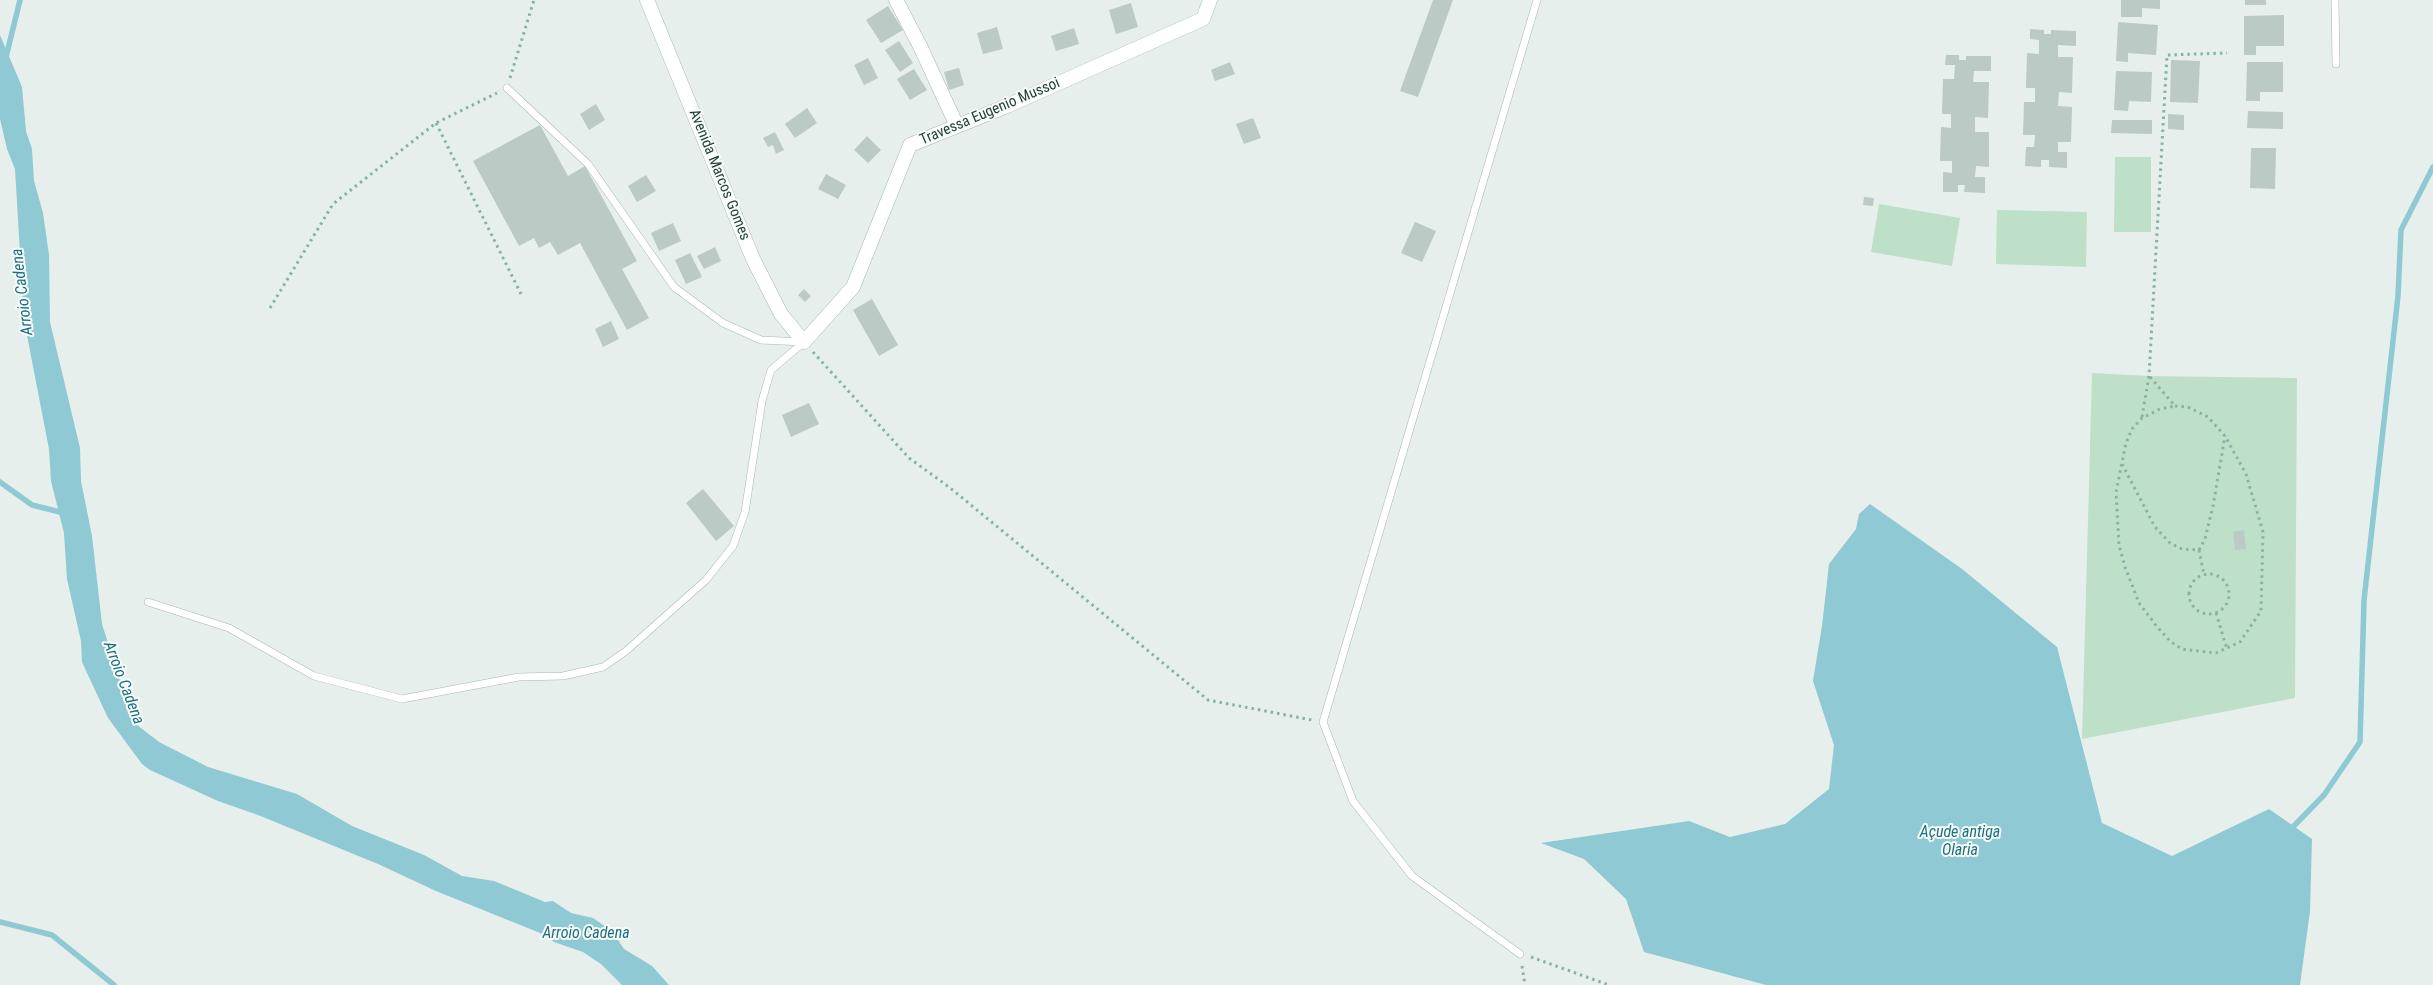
<!DOCTYPE html>
<html>
<head>
<meta charset="utf-8">
<style>
  body { margin:0 }
  canvas { display:block; background:#e6efeb }
</style>
</head>
<body>
<canvas width="2433" height="985"></canvas>
<script>
const g = document.querySelector('canvas').getContext('2d');
g.lineJoin = 'round';
function fillPath(path, color) { g.fillStyle = color; g.fill(path, 'evenodd'); }
const shape = rows => new Path2D(rows.map(r => 'M' + r).join(''));
function trace(path, color, width, dash) { g.strokeStyle = color; g.lineWidth = width; g.lineCap = dash ? 'butt' : 'round'; g.setLineDash(dash || []); g.stroke(path); }
function write(font, color, halo, rows, align = 'center') {
  g.font = font + ' "Roboto Condensed",sans-serif'; g.lineWidth = 4; g.setLineDash([]); g.textBaseline = 'middle'; g.strokeStyle = halo; g.fillStyle = color; for (const [text, x, y, turn = 0] of rows) {
    g.save(); g.translate(x, y); g.rotate((+turn || 0) * Math.PI / 180); g.textAlign = isNaN(turn) ? turn : align; if (halo) g.strokeText(text, 0, 0); g.fillText(text, 0, 0); g.restore();
  }
}
fillPath(shape([
  [2115,157,2151,157,2151,232,2114,232],
  [1879,204,1960,218,1952,266,1871,252],
  [1997,210,2087,212,2086,267,1996,264],
  [2092,373,2149,376,2297,378,2295,698,2082,739]
]), '#bfe0c8');
fillPath(shape([
  [0,35,22,87,26,131,32,149,34,181,43,213,49,255,50,322,80,448,81,481,92,536,102,624,128,706,137,725,159,742,208,767,297,794,352,826,424,855,462,876,494,881,545,902,553,901,571,913,593,918,612,931,624,949,652,966,669,985,622,985,601,964,583,952,554,942,545,935,436,891,378,864,258,815,218,801,150,770,142,764,108,718,82,662,81,641,67,579,64,533,51,481,49,449,24,320,15,169,7,149,0,119],
  [1870,504,1962,569,2057,647,2102,823,2172,856,2269,809,2312,839,2310,911,2300,985,1766,985,1644,952,1626,899,1584,859,1541,843,1689,821,1730,837,1785,824,1829,789,1834,745,1813,681,1822,626,1829,564,1856,529,1859,514]
]), '#8ec9d4');
trace(shape([
  [6,57,20,0],
  [0,482,32,505,64,513],
  [2290,830,2324,795,2360,742,2364,600,2398,296,2401,230,2433,167],
  [0,922,52,935,114,985]
]), '#8ec9d4', 5.5);
fillPath(shape([
  [1433,0,1453,0,1418,97,1400,91],
  [2121,0,2160,0,2160,9,2142,8,2142,17,2121,17],
  [2245,0,2266,0,2266,5,2245,5],
  [1131,3,1138,27,1116,34,1109,10],
  [888,6,903,30,881,43,866,20],
  [2284,15,2284,46,2256,46,2256,55,2244,55,2244,16],
  [2118,22,2158,25,2156,55,2128,53,2128,62,2116,61],
  [997,27,1003,49,983,54,977,33],
  [1074,28,1079,44,1056,51,1051,36],
  [2030,29,2044,30,2044,34,2051,34,2051,30,2076,31,2076,46,2058,45,2058,57,2073,57,2072,93,2059,92,2058,106,2072,107,2071,142,2058,142,2058,152,2067,152,2067,168,2049,167,2049,160,2041,160,2041,167,2025,166,2026,147,2034,147,2035,135,2023,135,2024,102,2035,102,2035,88,2026,88,2027,53,2039,54,2039,40,2030,39],
  [899,41,913,63,900,72,885,50],
  [1946,55,1959,55,1959,60,1966,60,1966,56,1991,56,1991,71,1974,71,1973,82,1989,82,1988,118,1975,117,1975,132,1989,132,1989,167,1976,166,1975,177,1985,177,1985,193,1964,192,1965,185,1958,185,1958,192,1943,192,1943,172,1952,173,1952,161,1940,161,1941,127,1951,128,1951,114,1942,114,1943,79,1954,79,1955,65,1945,65],
  [868,58,878,78,864,85,854,65],
  [2171,60,2200,61,2198,103,2170,102],
  [1230,62,1235,74,1215,81,1211,70],
  [2247,62,2283,62,2283,92,2260,92,2260,101,2246,101],
  [959,68,964,85,949,90,944,72],
  [914,69,927,90,910,100,897,79],
  [2116,71,2152,72,2151,102,2129,101,2128,111,2114,110],
  [596,104,605,120,589,130,580,114],
  [807,108,817,123,795,138,785,124],
  [2248,111,2283,112,2283,129,2247,128],
  [2168,114,2184,115,2184,130,2168,129],
  [1253,118,1261,138,1244,144,1236,124],
  [2112,120,2152,120,2152,134,2111,133],
  [540,125,568,176,585,166,637,261,622,269,649,318,627,330,580,243,558,255,550,242,539,248,534,238,519,246,473,161],
  [775,132,784,150,776,154,773,145,768,147,763,138],
  [867,136,881,150,868,163,854,150],
  [2251,148,2276,148,2275,189,2250,188],
  [826,174,846,185,838,199,818,189],
  [646,175,656,191,637,202,628,186],
  [1864,197,1874,198,1873,206,1863,205],
  [1415,222,1436,231,1422,262,1401,253],
  [673,223,681,241,659,251,651,233],
  [715,247,721,261,704,269,697,256],
  [690,253,702,277,686,284,675,260],
  [804,289,811,296,805,302,798,295],
  [872,299,898,345,879,356,853,310],
  [611,321,619,339,603,347,595,329],
  [809,403,819,424,791,437,782,415],
  [703,489,734,526,716,541,686,503],
  [2244,530,2246,549,2235,550,2233,532]
]), '#bbcac4');
const lane = shape([
  [2335,0,2336,64],
  [507,88,588,164,674,287,723,323,761,340,804,342],
  [148,602,229,628,314,676,402,699,519,677,563,676,603,667,626,651,706,580,733,546,745,512,762,401,771,370,804,342],
  [1520,954,1412,876,1353,801,1323,722,1537,0]
]);
const street = shape([
  [647,0,753,259,781,314,804,342,853,287,910,145,1007,106,1203,19,1210,0],
  [896,0,920,46,957,126]
]);
trace(lane, '#a8b8b2', 8);
trace(street, '#a8b8b2', 15);
trace(shape([
  [510,78,534,0],
  [436,123,521,294],
  [270,308,333,204,436,123,497,93],
  [813,352,909,458,949,487,1208,700,1312,720],
  [2150,377,2175,406],
  [2175,406,2188,407,2208,417,2225,436,2246,474,2263,532,2261,611,2240,642,2216,653,2182,649,2171,642,2158,628,2139,603,2125,567,2119,545,2116,492,2126,443,2132,429,2142,418,2160,409,2175,406],
  [2142,417,2149,376,2167,55,2227,53],
  [2122,464,2155,527,2170,543,2182,549,2199,550,2205,539,2213,506,2225,436],
  [2199,550,2204,575],
  '2189 594a20 20 0 1 1 40 0a20 20 0 1 1-40 0Z',
  [2216,613,2227,649],
  [1531,957,1609,985],
  [1522,966,1525,985]
]), '#86b3a5', 3, [2.5, 4]);
trace(lane, '#fff', 7);
trace(street, '#fff', 14);
write('15px', '#24423a', '#f7fbf9', [
  ["Travessa Eugenio Mussoi",990,112,-23],
  ["Avenida Marcos Gomes",719,175,68]
]);
write('italic 16px', '#1c6f80', '#f7fbf9', [
  ["Arroio Cadena",23,292,-97],
  ["Arroio Cadena",123,683,69],
  ["Açude antiga",1960,833],
  ["Olaria",1960,851],
  ["Arroio Cadena",586,934]
]);
</script>
</body>
</html>
